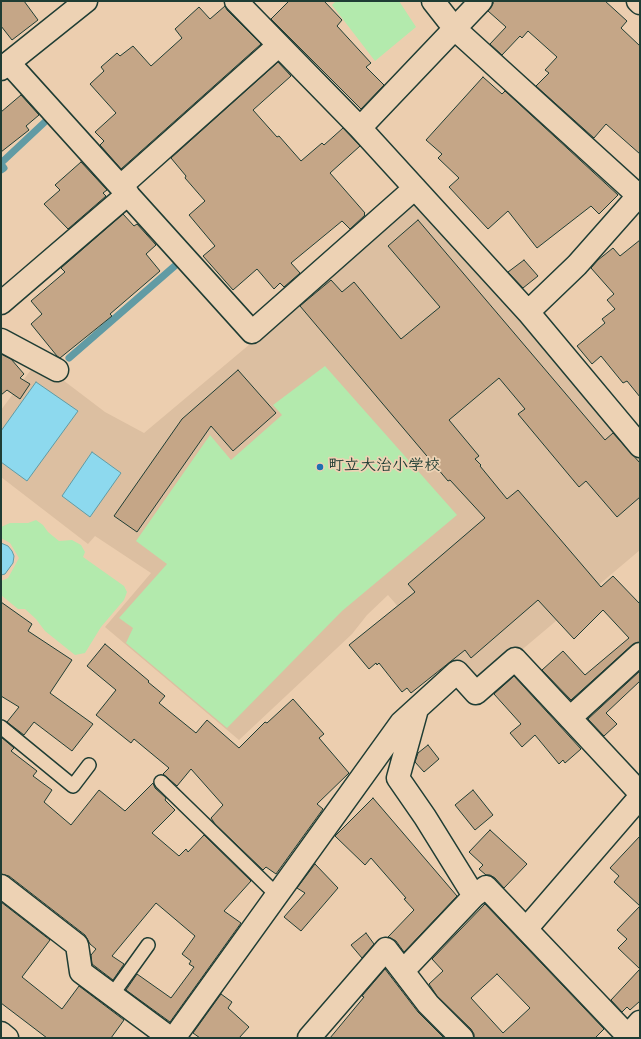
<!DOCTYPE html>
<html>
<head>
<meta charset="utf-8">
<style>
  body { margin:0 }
  #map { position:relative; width:641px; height:1039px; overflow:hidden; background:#ecceaf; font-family:Mynerve,sans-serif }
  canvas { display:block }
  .frame { position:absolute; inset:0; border:2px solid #1f3d34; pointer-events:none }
</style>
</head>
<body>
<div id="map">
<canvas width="641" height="1039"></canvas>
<div class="frame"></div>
</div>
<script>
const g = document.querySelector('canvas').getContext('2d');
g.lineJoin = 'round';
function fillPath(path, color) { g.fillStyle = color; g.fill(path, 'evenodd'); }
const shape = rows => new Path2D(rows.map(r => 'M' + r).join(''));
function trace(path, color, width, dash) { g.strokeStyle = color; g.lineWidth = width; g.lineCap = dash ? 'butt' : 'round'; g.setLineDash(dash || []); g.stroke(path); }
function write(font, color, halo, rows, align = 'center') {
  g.font = font + ' Mynerve,"Klee One",sans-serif'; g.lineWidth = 3.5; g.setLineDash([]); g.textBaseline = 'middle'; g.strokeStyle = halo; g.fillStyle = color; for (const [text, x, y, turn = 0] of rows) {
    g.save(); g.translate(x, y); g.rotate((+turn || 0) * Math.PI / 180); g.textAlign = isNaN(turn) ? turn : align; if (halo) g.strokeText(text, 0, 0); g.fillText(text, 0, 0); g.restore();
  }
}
fillPath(shape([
  [413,200,490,279,640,457,640,550,479,686,450,667,388,595,367,615,352,634,239,740,105,627,151,573,95,536,88,544,1,477,1,410,36,363,55,374,105,412,144,433,250,344]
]), '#dcbfa1');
fillPath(shape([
  [336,1,399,1,416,27,375,61,332,5],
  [325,366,457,515,342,611,227,728,126,643,133,628,119,618,167,564,136,541,210,435,231,460,282,415,273,405],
  [36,520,43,525,48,532,59,541,72,540,81,545,85,552,83,557,124,586,127,592,124,600,101,627,85,653,75,655,45,631,36,619,25,609,18,609,1,595,1,581,8,578,19,558,10,543,1,538,1,527,10,523,28,523]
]), '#b3eaad');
const water = shape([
  [36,382,78,411,27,481,1,462,1,431,36,382],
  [92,452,121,473,90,517,62,496,92,452],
  [1,543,8,546,12,551,14,556,13,563,5,574,1,575,1,543]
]);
fillPath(water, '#8dd9ee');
trace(water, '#619ba4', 1);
trace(shape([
  [1,163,48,119],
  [1,164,4,168,1,170],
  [69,358,177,264]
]), '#619ba4', 7);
const building = shape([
  [1,1,24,1,38,20,12,40,1,26,1,1],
  [289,1,324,1,342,20,337,26,371,63,366,67,384,85,361,109,271,19,289,1],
  [493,1,605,1,627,21,621,28,640,46,640,154,606,124,594,138,536,86,549,73,545,70,557,57,528,31,522,38,520,36,502,55,490,44,506,27,488,11,493,4,493,1],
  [225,6,227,10,261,44,121,169,100,145,104,141,95,132,116,113,90,84,104,71,101,67,117,53,120,56,133,46,151,66,182,38,175,29,199,7,210,19,225,6],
  [278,62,291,76,253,110,277,137,279,136,301,161,322,143,324,145,343,128,360,146,330,173,365,213,364,214,365,215,350,229,342,221,291,263,300,273,284,287,280,283,274,289,257,269,233,290,203,256,215,246,189,215,205,201,185,178,186,176,171,158,278,62],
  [483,77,502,94,505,91,618,195,599,214,591,206,537,248,508,211,488,229,449,187,459,178,438,158,442,154,426,140,483,77],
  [21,95,39,115,26,126,29,130,1,152,1,112,21,95],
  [81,162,107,190,103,193,106,196,68,229,44,204,60,190,55,185,81,162],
  [123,214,134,226,137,224,156,245,146,254,160,271,110,314,112,316,60,358,57,356,31,324,42,314,31,301,65,272,61,268,123,214],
  [418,220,605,440,613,433,640,463,640,497,617,517,586,481,579,487,518,414,525,409,499,378,449,420,479,456,475,459,481,465,480,466,507,499,518,490,601,587,613,576,640,604,640,642,632,645,571,700,542,670,563,651,585,675,629,638,603,610,574,639,538,600,471,658,465,650,411,693,407,688,402,692,379,663,377,665,376,663,369,669,349,645,415,592,408,584,485,518,450,480,448,481,300,306,331,280,342,292,354,282,401,339,440,307,388,246,418,220],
  [640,240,640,397,627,381,623,383,601,356,592,364,577,346,605,323,602,319,615,309,607,300,614,294,591,268,598,260,613,248,620,256,640,240],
  [524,260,538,276,523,288,508,272,524,260],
  [1,354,11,359,24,374,20,378,30,384,20,399,7,390,1,395,1,354],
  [238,370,276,413,233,451,211,426,137,532,114,516,182,419,238,370],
  [1,602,32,624,28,631,72,660,50,693,93,724,72,751,34,722,24,735,7,722,19,707,1,696,1,602],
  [105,644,149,681,148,682,165,696,159,703,196,733,207,720,239,748,265,722,267,723,293,699,324,734,319,738,349,773,317,804,323,809,276,874,266,867,263,870,215,824,211,818,223,805,191,769,177,786,163,774,169,768,134,739,131,743,96,715,116,690,87,666,105,644],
  [640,671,640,681,606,713,617,724,604,736,588,719,640,671],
  [514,676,581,749,565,763,563,760,559,764,535,735,522,747,510,733,521,724,494,694,514,676],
  [1,737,14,748,11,751,37,771,33,776,52,790,44,802,71,825,99,790,125,811,153,783,155,788,166,798,165,800,175,810,152,833,179,856,186,849,188,852,204,835,251,881,224,911,241,923,170,1022,126,990,137,974,171,998,194,967,189,964,191,961,182,954,195,936,156,903,112,956,124,964,113,980,92,964,91,955,96,949,90,944,85,935,9,876,1,874,1,737],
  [428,745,439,759,424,772,415,762,418,753,428,745],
  [473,790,493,815,475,830,455,805,473,790],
  [373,798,457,896,404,952,396,941,388,937,414,910,404,899,406,898,371,858,365,865,335,836,373,798],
  [490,830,527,864,504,888,495,878,490,875,486,875,479,869,483,865,469,852,490,830],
  [640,836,640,969,618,948,627,939,617,930,640,906,614,882,619,876,610,868,640,836],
  [315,864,338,888,301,931,284,917,305,893,297,888,315,864],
  [1,902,50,940,22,977,62,1009,79,986,124,1020,111,1038,47,1038,1,1003,1,902],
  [485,904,604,1029,595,1038,474,1038,474,1034,471,1029,437,996,429,984,443,971,432,959,485,904],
  [497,974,530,1008,503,1033,471,998,497,974],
  [366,933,374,944,362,958,351,945,366,933],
  [385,969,418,1012,444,1038,330,1038,364,997,362,996,385,969],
  [640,969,640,1001,630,1010,627,1007,622,1012,611,1000,640,969],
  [221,994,232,1002,228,1008,249,1027,239,1038,200,1038,193,1033,221,994]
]);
fillPath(building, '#c5a687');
trace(building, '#1f3d34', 1);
const service = shape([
  [1,727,73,786,89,765],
  [161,782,277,895],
  [112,995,148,945]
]);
const minor = shape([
  [236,1,360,128,528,312,640,446],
  [433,1,455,29,640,197],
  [638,1,640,3],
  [9,63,252,332,415,188],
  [360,128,481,1],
  [121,186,279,45],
  [1,303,128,194],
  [528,312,577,265,638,196],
  [1,340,57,370],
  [417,709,398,778,425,817,474,896],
  [570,718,640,654],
  [1,886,77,945,81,972,170,1038],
  [526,929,640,797],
  [403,971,474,896,486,887,628,1036],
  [1,1033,7,1038],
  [174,1038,401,723,457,672,476,693,515,659,640,793],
  [309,1038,386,949,428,1004,462,1038],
  [626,1038,640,1022]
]);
const tertiary = shape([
  [1,69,86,1]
]);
trace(service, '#1f3d34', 16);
trace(minor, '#1f3d34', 25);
trace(tertiary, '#1f3d34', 25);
trace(shape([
  [1,486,2,486]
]), '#1f3d34', 2.5, [4, 3]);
trace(service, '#edd2b4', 13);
trace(minor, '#edd2b4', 22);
trace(tertiary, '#edd2b4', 22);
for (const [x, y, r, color] of [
  [320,467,4,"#1f6fb2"]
]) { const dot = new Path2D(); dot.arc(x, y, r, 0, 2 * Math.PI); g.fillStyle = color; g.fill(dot); trace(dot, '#edd2b4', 1.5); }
write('bold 16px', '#1f3d34', '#edd2b4', [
  ["町立大治小学校",328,467]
], 'left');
</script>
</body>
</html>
